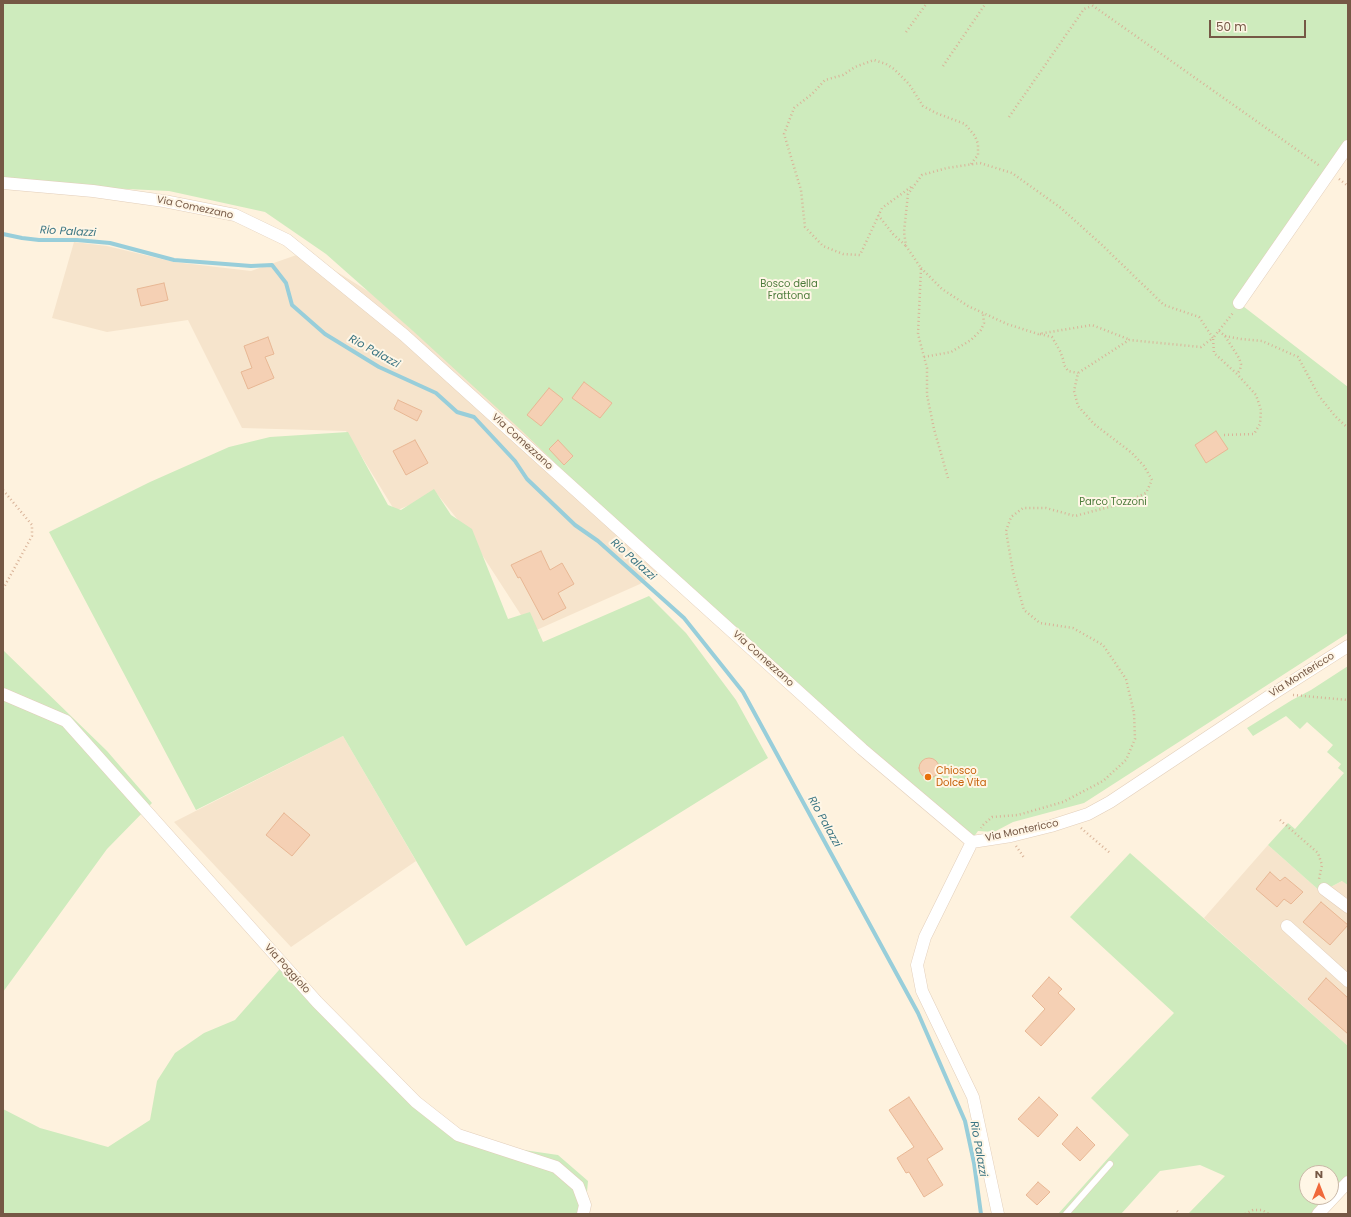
<!DOCTYPE html>
<html>
<head>
<meta charset="utf-8">
<style>
  body { margin:0 }
  #map { position:relative; width:1351px; height:1217px; overflow:hidden; background:#fef2de; font-family:Poppins,sans-serif }
  canvas { display:block }
  .frame { position:absolute; inset:0; border:4px solid #755845; pointer-events:none }
  .north { position:absolute; left:1299px; top:1165px; width:40px; height:40px; box-sizing:border-box; background:#fff6e6; border:1px solid #c8b7a6; border-radius:50%; rotate:0deg; font-size:11px; font-weight:700; line-height:16px; text-align:center; color:#755845 }
  .north::after { content:''; display:block; margin:auto; width:14px; height:18px; background:#f0693b; clip-path:polygon(50% 0,100% 100%,50% 72%,0 100%) }
  .scale { position:absolute; left:1209px; top:20px; width:97px; height:18px; box-sizing:border-box; border:2px solid #755845; border-top:0; padding-left:5px; font-size:12px; line-height:14px; white-space:nowrap; color:#755845; -webkit-text-stroke:3px #fff6e6; paint-order:stroke }
</style>
</head>
<body>
<div id="map">
<canvas width="1351" height="1217"></canvas>
<div class="frame"></div>
<div class="north">N</div>
<div class="scale">50 m</div>
</div>
<script>
const g = document.querySelector('canvas').getContext('2d');
g.lineJoin = 'round';
function fillPath(path, color) { g.fillStyle = color; g.fill(path, 'evenodd'); }
const shape = rows => new Path2D(rows.map(r => 'M' + r).join(''));
function trace(path, color, width, dash) { g.strokeStyle = color; g.lineWidth = width; g.lineCap = dash ? 'butt' : 'round'; g.setLineDash(dash || []); g.stroke(path); }
function write(font, color, halo, rows, align = 'center') {
  g.font = font + ' Poppins,sans-serif'; g.lineWidth = 4; g.setLineDash([]); g.textBaseline = 'middle'; g.strokeStyle = halo; g.fillStyle = color; for (const [text, x, y, turn = 0] of rows) {
    g.save(); g.translate(x, y); g.rotate((+turn || 0) * Math.PI / 180); g.textAlign = isNaN(turn) ? turn : align; if (halo) g.strokeText(text, 0, 0); g.fillText(text, 0, 0); g.restore();
  }
}
fillPath(shape([
  [74,242,107,246,174,262,251,271,305,252,371,293,672,561,640,584,532,632,466,530,437,494,395,511,346,431,242,428,188,320,107,332,52,318],
  [343,736,416,861,291,947,174,822],
  [1268,845,1321,892,1348,878,1348,1046,1204,918]
]), '#f6e4cc');
fillPath(shape([
  [3,3,1348,3,1348,141,1239,303,1348,387,1348,633,1084,803,1013,822,994,832,978,831,973,838,740,639,658,562,521,430,413,331,326,254,265,212,169,191,3,183],
  [348,432,388,505,401,510,434,489,451,515,472,529,508,619,530,612,543,642,649,596,686,633,736,700,768,758,466,946,343,736,196,810,49,532,150,482,229,447,270,437],
  [3,650,107,751,152,803,107,849,3,992],
  [1348,666,1348,885,1342,881,1321,892,1268,845,1288,823,1295,829,1344,773,1338,768,1341,764,1327,752,1333,745,1307,722,1300,729,1286,716,1253,736,1247,728,1292,700,1311,690],
  [1130,853,1348,1046,1348,1180,1315,1214,1188,1214,1225,1176,1200,1165,1160,1171,1121,1214,1058,1214,1129,1135,1091,1098,1174,1013,1070,917],
  [1307,1173,1331,1173,1331,1197,1307,1197],
  [286,962,423,1102,461,1134,503,1147,558,1155,588,1181,585,1214,3,1214,3,1109,40,1128,108,1147,150,1120,157,1081,175,1053,204,1033,235,1020]
]), '#ceebbd');
trace(shape([
  [3,234,22,238,39,240,77,240,110,243,174,260,251,266,272,265,286,283,292,305,325,334,379,367,436,393,457,412,474,417,515,461,527,479,575,525,598,541,684,618,743,692,918,1013,965,1121,974,1163,981,1214]
]), '#98ceda', 4);
const building = shape([
  [164,283,168,300,141,306,137,289,164,283],
  [268,337,274,354,265,357,274,378,248,389,241,372,252,368,244,346,268,337],
  [584,382,612,403,600,418,572,398,584,382],
  [549,388,563,399,541,426,527,415,549,388],
  [398,400,422,411,417,421,394,409,398,400],
  [1216,431,1228,449,1206,463,1195,445,1216,431],
  [415,440,428,463,406,475,393,451,415,440],
  [558,440,573,456,564,465,549,449,558,440],
  [541,551,550,570,562,563,574,584,558,593,566,608,543,620,520,577,518,578,511,565,541,551],
  '919 768a10 10 0 1 1 20 0a10 10 0 1 1-20 0Z',
  [284,813,310,835,292,856,266,835,284,813],
  [1270,872,1280,881,1285,877,1303,892,1291,904,1284,899,1277,907,1256,889,1270,872],
  [1321,902,1348,925,1330,945,1303,922,1321,902],
  [1049,977,1062,989,1058,993,1075,1009,1041,1046,1025,1031,1045,1009,1032,996,1049,977],
  [1326,978,1348,998,1348,1034,1308,999,1326,978],
  [909,1097,943,1149,927,1159,943,1185,924,1197,909,1172,906,1173,897,1158,914,1147,889,1110,909,1097],
  [1039,1097,1058,1115,1038,1137,1018,1119,1039,1097],
  [1077,1127,1095,1145,1080,1161,1062,1144,1077,1127],
  [1038,1182,1050,1192,1037,1205,1026,1195,1038,1182]
]);
fillPath(building, '#f5d0b4');
trace(building, '#e8b794', 1);
const service = shape([
  [1066,1214,1110,1164]
]);
const minor = shape([
  [3,183,93,191,164,201,235,215,287,240,404,335,862,749,972,842],
  [1239,303,1348,146],
  [3,694,66,721,317,1002,416,1102,458,1135,556,1167,578,1186,585,1205,583,1214],
  [1324,889,1348,907],
  [1287,926,1348,981],
  [998,1214,973,1097,922,991,917,965,925,937,972,842,1011,836,1051,826,1088,814,1110,802,1271,695,1348,646],
  [1318,1214,1348,1182]
]);
trace(service, '#e2ceba', 7);
trace(minor, '#e2ceba', 13);
trace(shape([
  [1089,3,1320,166],
  [1347,3,1348,4],
  [906,32,927,3],
  [943,66,986,3],
  [1009,117,1084,9,1092,6],
  [1339,179,1348,186],
  [911,187,882,208,860,255,843,254,823,246,805,227,801,190,784,134,794,108,812,94,825,80,843,75,855,67,874,60,886,64,894,69,909,84,923,106,936,113,965,124,975,136,978,144,978,155,971,164],
  [878,215,893,234,906,246],
  [921,268,942,289,968,306,1007,324,1038,334,1092,325,1128,339],
  [1219,331,1225,336,1239,358,1241,364,1240,370,1237,374],
  [1040,334,1052,337,1060,351,1063,359,1064,365,1068,371,1078,373],
  [1225,336,1241,339,1262,341,1298,357,1319,396,1335,416,1348,428],
  [924,357,951,352,971,340,981,330,984,323,983,314],
  [1224,435,1254,434,1260,424,1261,410,1256,395,1237,374,1214,353,1213,338,1233,313],
  [948,478,934,429,927,395,927,368,918,334,921,268,906,246,904,232,908,194,922,175,947,168,980,163,1012,173,1061,208,1102,245,1164,305,1199,317,1213,338,1201,347,1129,340,1078,373,1074,391,1078,406,1094,424,1132,453,1144,466,1152,480,1146,493,1124,503,1075,516,1046,508,1023,508,1011,517,1006,531,1013,572,1024,610,1040,623,1073,628,1103,645,1126,679,1134,713,1135,739,1126,760,1103,781,1063,802,1018,815,992,817,982,826,981,828],
  [3,490,32,525,32,536,3,589],
  [1293,695,1348,700],
  [1280,820,1318,853,1322,865,1319,879],
  [1081,828,1110,853],
  [1016,846,1025,859],
  [1177,1211,1180,1214],
  [1245,1214,1253,1210,1262,1210,1269,1214]
]), '#d9b398', 2.5, [1, 3]);
trace(service, '#fff', 6);
trace(minor, '#fff', 12);
for (const [x, y, r, color] of [
  [928,777,4,"#e8710a"]
]) { const dot = new Path2D(); dot.arc(x, y, r, 0, 2 * Math.PI); g.fillStyle = color; g.fill(dot); trace(dot, '#fff6e6', 1.5); }
write('10px', '#755845', '#fff6e6', [
  ["Via Comezzano",195,208,12],
  ["Via Comezzano",522,442,42],
  ["Via Comezzano",763,659,42],
  ["Via Montericco",1302,675,-32],
  ["Via Montericco",1022,831,-12],
  ["Via Poggiolo",287,969,48]
]);
write('10px', '#4d7c3c', '#fff6e6', [
  ["Bosco della",789,284],
  ["Frattona",789,296],
  ["Parco Tozzoni",1113,502]
]);
write('10px', '#c56008', '#fff6e6', [
  ["Chiosco",936,771],
  ["Dolce Vita",936,783]
], 'left');
write('italic 11px', '#3b7583', '#fff6e6', [
  ["Rio Palazzi",68,232,3],
  ["Rio Palazzi",374,352,29],
  ["Rio Palazzi",633,560,42],
  ["Rio Palazzi",824,822,61],
  ["Rio Palazzi",978,1149,80]
]);
</script>
</body>
</html>
